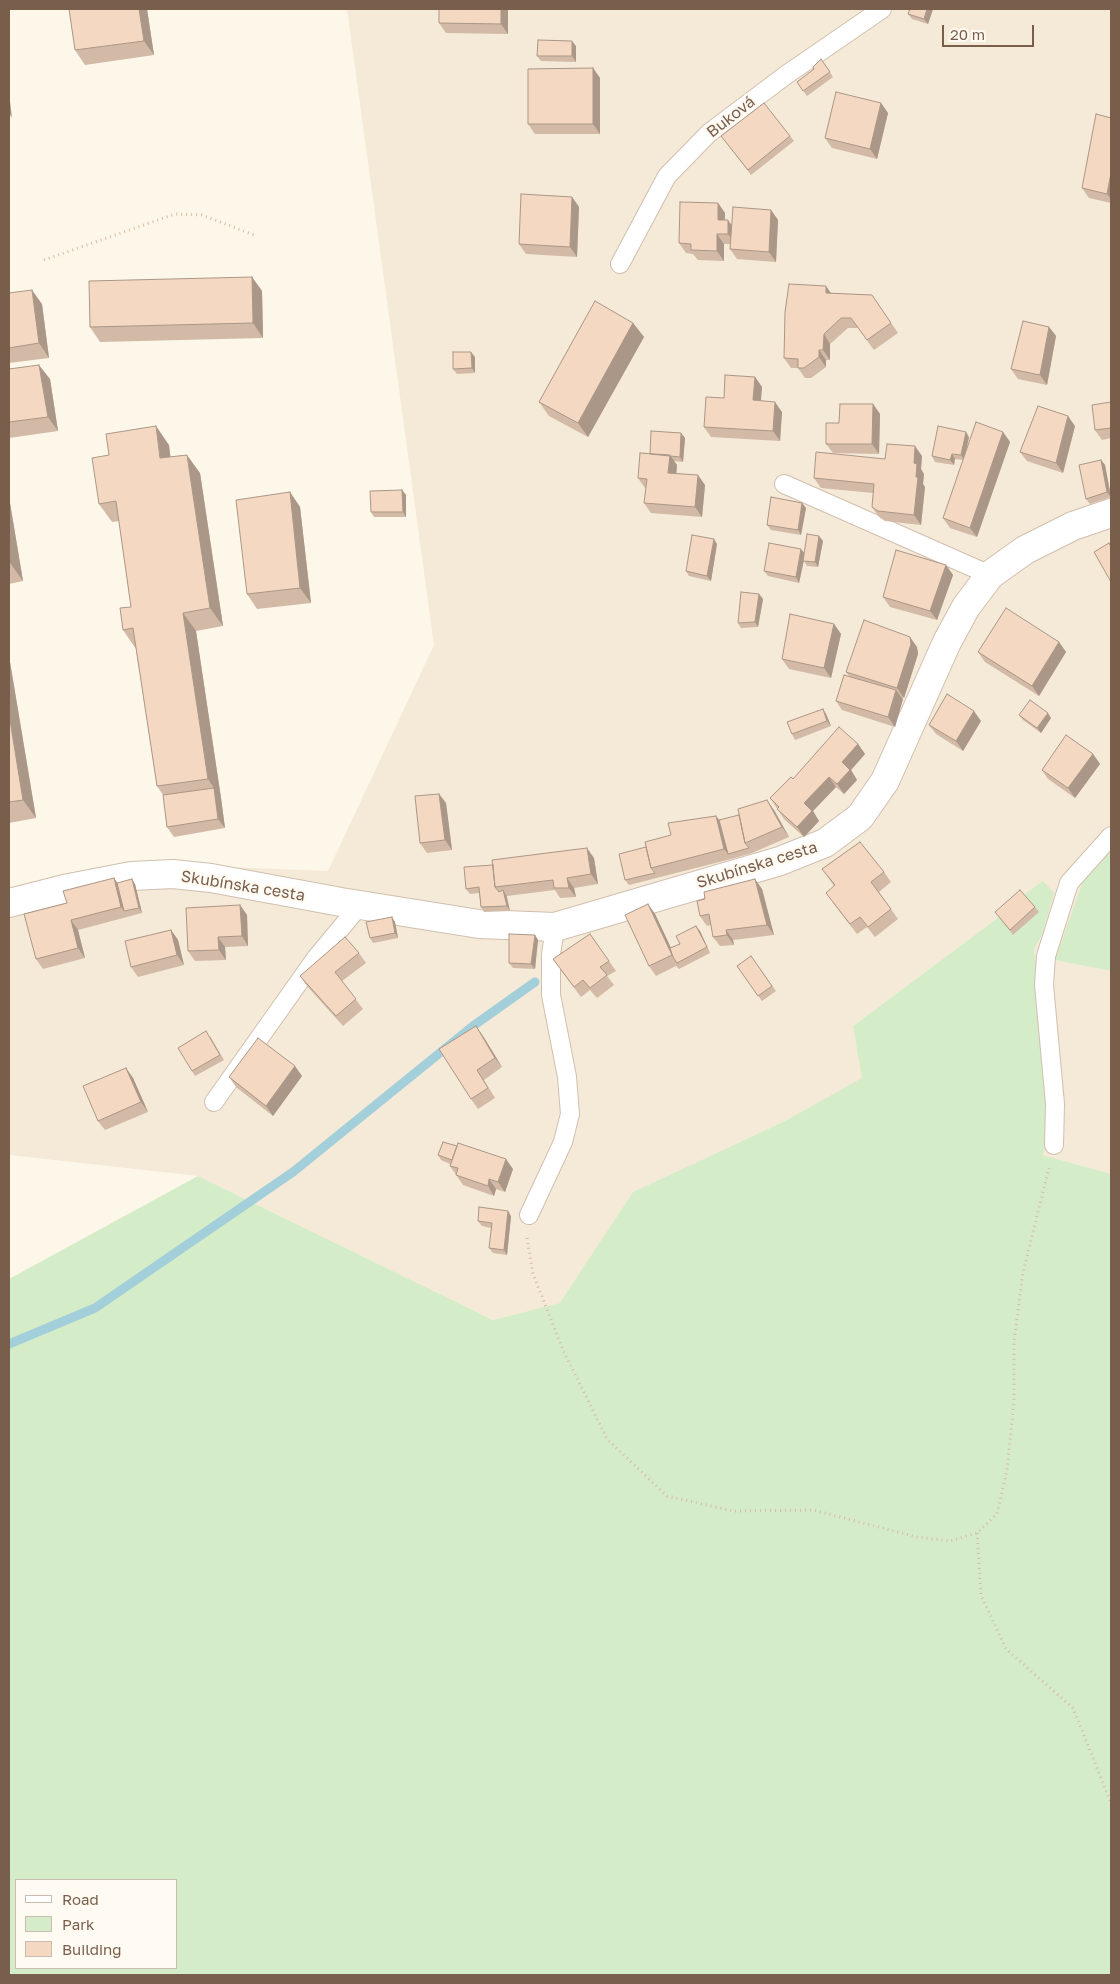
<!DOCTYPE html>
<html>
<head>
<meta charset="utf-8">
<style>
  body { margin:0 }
  #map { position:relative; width:1120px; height:1984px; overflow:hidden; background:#fdf7ea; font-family:"Golos Text",sans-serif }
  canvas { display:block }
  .frame { position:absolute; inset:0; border:10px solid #7a5e4c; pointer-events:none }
  .legend { position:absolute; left:15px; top:1879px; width:162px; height:90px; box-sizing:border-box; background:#fffaf2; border:1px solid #cabcb0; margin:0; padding:6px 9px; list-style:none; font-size:15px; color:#7a5e4c }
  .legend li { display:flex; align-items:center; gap:10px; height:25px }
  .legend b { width:25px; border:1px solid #cabcb0 }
  .scale { position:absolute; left:942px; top:25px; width:92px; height:22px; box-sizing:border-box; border:2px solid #7a5e4c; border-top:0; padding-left:6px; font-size:15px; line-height:18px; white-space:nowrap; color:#7a5e4c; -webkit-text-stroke:4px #fffaf2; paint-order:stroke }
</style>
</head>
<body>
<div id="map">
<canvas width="1120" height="1984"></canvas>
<div class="frame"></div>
<ul class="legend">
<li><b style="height:6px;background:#fff"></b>Road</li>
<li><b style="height:14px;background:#d4ecc7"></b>Park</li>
<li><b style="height:14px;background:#f4d8c1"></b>Building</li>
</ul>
<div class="scale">20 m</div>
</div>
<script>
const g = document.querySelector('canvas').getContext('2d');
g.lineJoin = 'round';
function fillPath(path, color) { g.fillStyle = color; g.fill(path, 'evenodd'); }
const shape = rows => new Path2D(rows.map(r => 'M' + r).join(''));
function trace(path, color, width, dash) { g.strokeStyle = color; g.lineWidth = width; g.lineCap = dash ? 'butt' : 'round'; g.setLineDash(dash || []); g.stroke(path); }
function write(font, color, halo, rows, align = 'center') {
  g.font = font + ' "Golos Text",sans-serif'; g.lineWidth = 5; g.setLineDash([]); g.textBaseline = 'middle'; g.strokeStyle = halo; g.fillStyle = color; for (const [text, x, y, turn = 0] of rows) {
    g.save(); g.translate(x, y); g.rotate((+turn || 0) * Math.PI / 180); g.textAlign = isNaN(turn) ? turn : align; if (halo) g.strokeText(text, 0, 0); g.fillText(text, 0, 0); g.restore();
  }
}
fillPath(shape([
  [347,9,1111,9,1111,846,1056,960,1111,971,1111,1174,1043,1155,1049,1131,1043,1020,1034,949,1042,935,1053,893,999,917,853,1026,863,1078,785,1121,633,1192,561,1303,493,1320,198,1176,9,1155,9,905,198,866,328,871,434,645]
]), '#f5e9d8');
fillPath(shape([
  [1111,846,1111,971,1055,960,1086,873],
  [1043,881,1054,893,1042,935,1034,949,1043,1020,1049,1131,1043,1155,1111,1174,1111,1975,9,1975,9,1279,198,1176,493,1320,560,1303,633,1192,785,1121,862,1078,853,1026,999,917,1014,934,1038,912,1024,895],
  [16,1880,176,1880,176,1968,16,1968]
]), '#d4ecc7');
trace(shape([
  [9,1344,95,1308,293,1172,473,1026,535,982]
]), '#a3cfda', 9);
const lane = shape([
  [620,264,667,176,709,133,786,75,882,9],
  [784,484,990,575],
  [214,1102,316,958,360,905],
  [1054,1145,1055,1104,1044,985,1046,956,1069,883,1111,836],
  [529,1215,563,1142,570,1114,567,1077,551,995,551,954,555,927]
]);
const street = shape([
  [9,903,64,889,131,876,173,874,211,878,341,902,479,924,555,927,780,861,825,843,860,817,885,781,947,642,966,607,990,575,1025,550,1073,526,1111,513]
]);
trace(lane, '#d1bfae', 20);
trace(street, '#d1bfae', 30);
trace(shape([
  [44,260,175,214,202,215,254,235],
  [527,1238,533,1274,563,1350,607,1439,667,1496,733,1511,813,1510,917,1537,950,1541,977,1533,997,1514,1007,1470,1014,1401,1014,1342,1023,1272,1049,1168],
  [977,1533,981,1595,1006,1649,1073,1708,1111,1803]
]), '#d9bba3', 3, [1, 4]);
trace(lane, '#fff', 18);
trace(street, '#fff', 28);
fillPath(shape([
  [69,9,147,9,154,55,85,65,75,50],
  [508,9,508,34,446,33,439,23],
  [910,9,933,9,928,24,912,19,908,14],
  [576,46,576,62,541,61,537,56],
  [821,59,833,77,807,96,797,82,814,69],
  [593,68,600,78,600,134,535,134,528,124],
  [881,103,888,113,877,159,832,148,825,138],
  [1111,118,1111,203,1089,198,1082,188],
  [790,136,794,141,751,175,725,141],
  [572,197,579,207,577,257,526,254,519,244],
  [718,203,725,213,725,220,732,225,771,210,778,220,776,262,737,259,730,249,731,244,724,244,724,261,698,260,693,254,686,253,679,243],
  [252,277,262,291,263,338,100,342,90,327],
  [9,293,42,304,49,358,9,363],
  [832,293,872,295,898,333,874,350,858,328,848,328,830,344,830,360,826,360,826,367,811,378,805,378,798,368,791,368,784,358],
  [633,323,644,337,588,437,549,416,539,402],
  [1049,327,1056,336,1047,385,1018,379,1011,369],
  [475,357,475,373,457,374,453,369],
  [9,369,50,379,58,431,9,438],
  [755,377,762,387,761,401,782,412,780,441,711,437,704,427],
  [1111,402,1111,438,1102,440,1095,430],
  [873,404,880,414,879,454,833,453,826,444,839,423],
  [1075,426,1063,473,1027,461,1020,452],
  [1003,432,1010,442,977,537,950,528,943,518,963,460,955,459,954,465,935,462,932,456,969,437,966,452],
  [681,433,685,438,683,462,674,461,677,465,676,473,705,485,702,517,651,513,644,503,646,488,645,488,638,478,650,454],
  [169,445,170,457,200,473,223,626,196,631,221,798,225,828,174,837,167,827,163,795,157,786,136,649,123,630,131,607,119,521,112,522,99,504],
  [922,456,921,469,924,474,923,484,925,487,921,525,885,521,879,517,872,507,873,493,821,488,814,478,885,459],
  [1101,460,1105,465,1111,497,1090,504,1086,499],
  [402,490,406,495,406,517,374,517,371,512],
  [290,492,300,507,311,603,257,609,247,594],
  [9,501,10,503,23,581,9,584],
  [802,503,806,508,801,535,771,530,767,525],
  [819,536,823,541,818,567,807,566,804,561,799,583,768,576,764,571,801,549,804,553],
  [717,544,711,581,689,576,686,571],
  [946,565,953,575,937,620,890,607,883,597],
  [759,594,763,599,758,627,741,628,738,623],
  [834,624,841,634,831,678,789,669,782,659],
  [1059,642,1066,652,1039,696,985,662,978,652],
  [917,647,918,654,904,698,901,697,903,699,895,727,842,710,836,701,849,676,846,672],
  [9,656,36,818,9,823],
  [823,709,826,714,831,726,795,740,792,734],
  [1019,715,1051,718,1041,733,1023,720],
  [981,721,963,751,936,734,929,725],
  [858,744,865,754,851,770,857,780,844,794,836,787,813,811,819,821,804,837,784,819,770,798,793,779],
  [1093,754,1100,764,1075,798,1048,779,1042,770],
  [439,794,446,803,452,850,427,853,420,843],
  [774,810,789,837,752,853,731,859,629,885,625,880,646,847,671,835,716,816,719,820],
  [594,858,598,884,574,888,576,897,560,898,555,890,507,896,510,911,484,912,481,907,479,893,470,894,466,889,493,865],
  [822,869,884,872,891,882,879,892,898,919,875,937,867,927,857,934,833,903,834,886],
  [117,883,135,884,142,913,78,930,85,958,43,969,36,959,67,903],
  [762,889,774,935,733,940,734,945,720,946,713,937,711,925,707,926,700,916],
  [648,904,655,914,671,948,680,944,700,931,710,953,679,969,676,966,656,976,649,966],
  [240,905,247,915,248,946,225,947,226,960,195,961,188,951],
  [1035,907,1039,912,1013,935,995,912],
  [395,922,398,938,373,943,370,938],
  [171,930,178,940,184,965,138,977,131,967],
  [590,934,616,971,607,976,614,985,597,998,590,990,581,997,560,969],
  [535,935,538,940,535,969,513,968,509,963],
  [359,953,366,963,342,981,363,1009,343,1026,307,986,300,976],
  [751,956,776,991,762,1001,737,966],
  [210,1036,224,1060,195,1076,192,1071],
  [483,1036,502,1067,484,1080,495,1098,478,1109,471,1099],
  [126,1068,133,1078,148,1112,105,1130,98,1121],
  [302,1076,273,1116,236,1087,229,1077],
  [438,1155,513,1169,505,1192,496,1189,494,1196,463,1185,450,1166,450,1164,441,1160],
  [511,1216,507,1255,493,1253,489,1248,491,1228,482,1226,478,1221]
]), '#d2baa6');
fillPath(shape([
  [139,9,147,9,154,55,144,41],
  [501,9,508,9,508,34,501,24],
  [927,9,933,9,928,24,924,19],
  [572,41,576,46,576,62,572,56],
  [593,68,600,78,600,134,593,124],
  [9,99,10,101,12,118,9,113],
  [881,103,888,113,877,159,870,149],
  [1111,173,1111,199,1107,194],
  [572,197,579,207,577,257,570,247],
  [718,203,725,213,724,230,718,220],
  [771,210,778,220,776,262,769,252],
  [728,220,735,230,735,244,728,234],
  [717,234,724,244,724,261,717,251],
  [252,277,262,291,263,338,253,323],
  [826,286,833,296,826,293],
  [32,290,42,304,49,358,39,343],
  [633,323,644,337,588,437,578,423],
  [1049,327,1056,336,1047,385,1040,375],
  [824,334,830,344,830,360,823,350],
  [819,350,826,360,826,367,819,357],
  [471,352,475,357,475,373,472,368],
  [39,365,50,379,58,431,48,417],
  [755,377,762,387,760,410,753,400],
  [775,402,782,412,780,441,773,431],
  [873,404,880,414,879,454,872,444],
  [1068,416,1075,426,1063,473,1056,463],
  [156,426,169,445,173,477,160,458],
  [966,432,969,437,964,460,961,455],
  [1003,432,1010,442,977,537,970,528],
  [681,433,685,438,683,462,680,457],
  [915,446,922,456,921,469,924,474,923,484,925,487,921,525,914,515,916,477,914,463],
  [952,454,955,459,954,465,950,460],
  [187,455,200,473,223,626,210,608],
  [670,455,677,465,676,478,668,473],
  [1101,460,1105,465,1111,497,1107,492],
  [698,475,705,485,702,517,695,507],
  [402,490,406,495,406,517,403,512],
  [290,492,300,507,311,603,300,588],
  [9,501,10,503,23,581,10,563,9,555],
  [802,503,806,508,801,535,798,530],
  [819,536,823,541,818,567,815,562],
  [714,539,717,544,711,581,707,576],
  [801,549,805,554,799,583,796,577],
  [946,565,953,575,937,620,930,611],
  [759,594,763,599,758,627,755,622],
  [183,613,196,631,221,798,225,828,218,819,214,788,208,779],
  [834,624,841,634,831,678,824,668],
  [910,637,917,647,918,654,904,698,897,688],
  [1059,642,1066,652,1039,696,1032,686],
  [9,656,36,818,23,800,9,714],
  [896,690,903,699,895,727,888,717],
  [823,709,826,714,831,726,827,721],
  [974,711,981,721,963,751,956,741],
  [1048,713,1051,718,1041,733,1037,728],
  [858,744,865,754,851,770,857,780,844,794,837,784,842,762],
  [1093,754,1100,764,1075,798,1068,788],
  [829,777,836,787,813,811,819,821,804,837,797,827,804,803],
  [439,794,446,803,452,850,445,840],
  [767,800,774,810,789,837,782,827],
  [716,816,723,825,728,854,724,849],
  [587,848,594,858,598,884,591,874],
  [114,878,121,888,124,911,121,907],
  [567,878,574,888,576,897,569,888],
  [132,879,135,884,142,913,139,908],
  [755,879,762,889,774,935,767,925],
  [503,890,506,895,510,911,507,906],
  [648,904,655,914,679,965,672,955],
  [240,905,247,915,248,946,242,936],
  [392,917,395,922,398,938,395,933],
  [71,920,78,930,85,958,78,948],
  [696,926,700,931,710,953,707,947],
  [171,930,178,940,184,965,177,955],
  [726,930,733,940,734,945,727,935],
  [535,935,538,940,535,969,531,964],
  [218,937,225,947,226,960,219,950],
  [476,1026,483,1036,502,1067,495,1058],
  [295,1066,302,1076,273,1116,266,1106],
  [126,1068,133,1078,148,1112,141,1102],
  [506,1159,513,1169,505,1192,498,1182],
  [489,1179,496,1189,494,1196,488,1186],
  [508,1211,511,1216,507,1255,504,1250]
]), '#ab9787');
const building = shape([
  [69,9,139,9,144,41,75,50,69,9],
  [439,9,501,9,501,24,439,23,439,9],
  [910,9,927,9,924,19,908,14,910,9],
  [538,40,572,41,572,56,537,56,538,40],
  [821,59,830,72,803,91,797,82,814,69,813,67,821,59],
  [593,68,593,124,528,124,528,69,593,68],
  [836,92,881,103,870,149,825,138,836,92],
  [764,103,790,136,748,170,721,136,764,103],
  [1096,114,1111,118,1111,173,1107,194,1082,188,1096,114],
  [521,194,572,197,570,247,519,244,521,194],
  [680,202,718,203,718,220,728,220,728,234,717,234,717,251,691,250,691,244,679,243,680,202],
  [733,207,771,210,769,252,730,249,733,207],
  [252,277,253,323,90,327,89,281,252,277],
  [789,284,826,286,826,293,872,295,891,323,867,340,851,318,841,318,824,334,823,350,819,350,819,357,804,368,798,368,798,359,784,358,785,312,789,284],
  [32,290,39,343,9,348,9,293,32,290],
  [595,301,633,323,578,423,539,402,595,301],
  [1023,321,1049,327,1040,375,1011,369,1023,321],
  [453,352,471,352,472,368,453,369,453,352],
  [39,365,48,417,9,422,9,369,39,365],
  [725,375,755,377,753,400,775,402,773,431,704,427,706,397,724,398,725,375],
  [1111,402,1111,428,1095,430,1092,405,1111,402],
  [840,404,873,404,872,444,826,444,826,423,839,423,840,404],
  [1038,406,1068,416,1056,463,1020,452,1038,406],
  [976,422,1003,432,970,528,943,518,976,422],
  [156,426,160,458,187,455,210,608,183,613,208,779,157,786,133,628,123,630,120,608,131,607,116,501,99,504,92,458,109,455,106,434,156,426],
  [938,426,966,432,961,455,952,454,950,460,932,456,938,426],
  [651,431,681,433,680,457,650,454,651,431],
  [887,444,915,446,914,463,917,464,916,477,918,477,914,515,878,511,872,507,874,484,814,478,816,452,885,459,887,444],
  [640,453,670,455,668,473,698,475,695,507,644,503,647,479,638,478,640,453],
  [1101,460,1107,492,1086,499,1079,465,1101,460],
  [402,490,403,512,371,512,370,491,402,490],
  [290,492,300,588,247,594,236,500,290,492],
  [771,497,802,503,798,530,767,525,771,497],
  [807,534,819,536,815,562,803,561,807,534],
  [692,535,714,539,707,576,686,571,692,535],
  [769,543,801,549,796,577,764,571,769,543],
  [1109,543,1111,547,1111,582,1094,552,1109,543],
  [896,550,946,565,930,611,883,597,896,550],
  [741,592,759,594,755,622,738,623,741,592],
  [1006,608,1059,642,1032,686,978,652,1006,608],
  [790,614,834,624,824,668,782,659,790,614],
  [864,620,910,637,911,644,897,688,846,672,864,620],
  [844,675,896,690,888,717,836,701,844,675],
  [947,694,974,711,956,741,929,725,947,694],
  [1030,700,1048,713,1037,728,1019,715,1030,700],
  [823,709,827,721,792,734,787,722,823,709],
  [9,714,23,800,9,802,9,714],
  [839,727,858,744,842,762,850,770,837,784,829,777,804,803,812,811,797,827,777,809,779,807,770,798,791,777,793,779,839,727],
  [1066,735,1093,754,1068,788,1042,770,1066,735],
  [214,788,218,819,167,827,163,795,214,788],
  [439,794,445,840,420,843,415,796,439,794],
  [767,800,782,827,745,843,738,809,767,800],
  [739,815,745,843,749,848,728,854,719,820,739,815],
  [716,816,724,849,651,868,645,842,671,835,668,823,716,816],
  [860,842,884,872,871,882,891,909,868,927,860,917,850,924,826,893,835,885,822,869,860,842],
  [646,847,651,868,655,873,625,880,619,854,646,847],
  [587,848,591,874,567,878,569,888,554,888,553,880,495,887,492,860,587,848],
  [493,865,495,887,499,892,503,890,507,906,481,907,479,887,466,889,464,867,493,865],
  [114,878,121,907,71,920,78,948,36,959,24,914,67,903,63,891,114,878],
  [132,879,139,908,124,911,117,883,132,879],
  [755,879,767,925,726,930,727,935,713,937,709,914,700,916,697,901,705,899,704,892,755,879],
  [1020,890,1035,907,1010,930,995,912,1020,890],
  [648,904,672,955,649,966,625,915,648,904],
  [240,905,242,936,218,937,219,950,188,951,186,908,240,905],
  [392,917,395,933,370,938,366,922,392,917],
  [696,926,707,947,677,963,673,957,670,948,680,944,676,936,696,926],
  [171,930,177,955,131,967,125,941,171,930],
  [509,934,535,935,531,964,509,963,509,934],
  [590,934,609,961,600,967,607,975,590,988,583,980,574,987,553,959,590,934],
  [345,937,359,953,335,972,356,999,336,1016,300,976,345,937],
  [751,956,772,986,758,996,737,966,751,956],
  [476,1026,495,1058,477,1070,488,1088,471,1099,439,1049,476,1026],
  [206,1031,220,1055,192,1071,178,1048,206,1031],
  [258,1038,295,1066,266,1106,229,1077,258,1038],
  [126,1068,141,1102,98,1121,83,1086,126,1068],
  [443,1142,457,1146,452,1160,438,1155,443,1142],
  [458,1143,506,1159,498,1182,489,1179,488,1186,456,1175,458,1168,450,1166,458,1143],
  [479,1207,508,1211,504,1250,489,1248,492,1223,478,1221,479,1207]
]);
fillPath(building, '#f4d8c1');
trace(building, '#ab9787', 1);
write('16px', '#7a5e4c', '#fffaf2', [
  ["Buková",731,117,-38],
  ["Skubínska cesta",757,865,-17],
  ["Skubínska cesta",243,886,9]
]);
</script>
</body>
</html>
